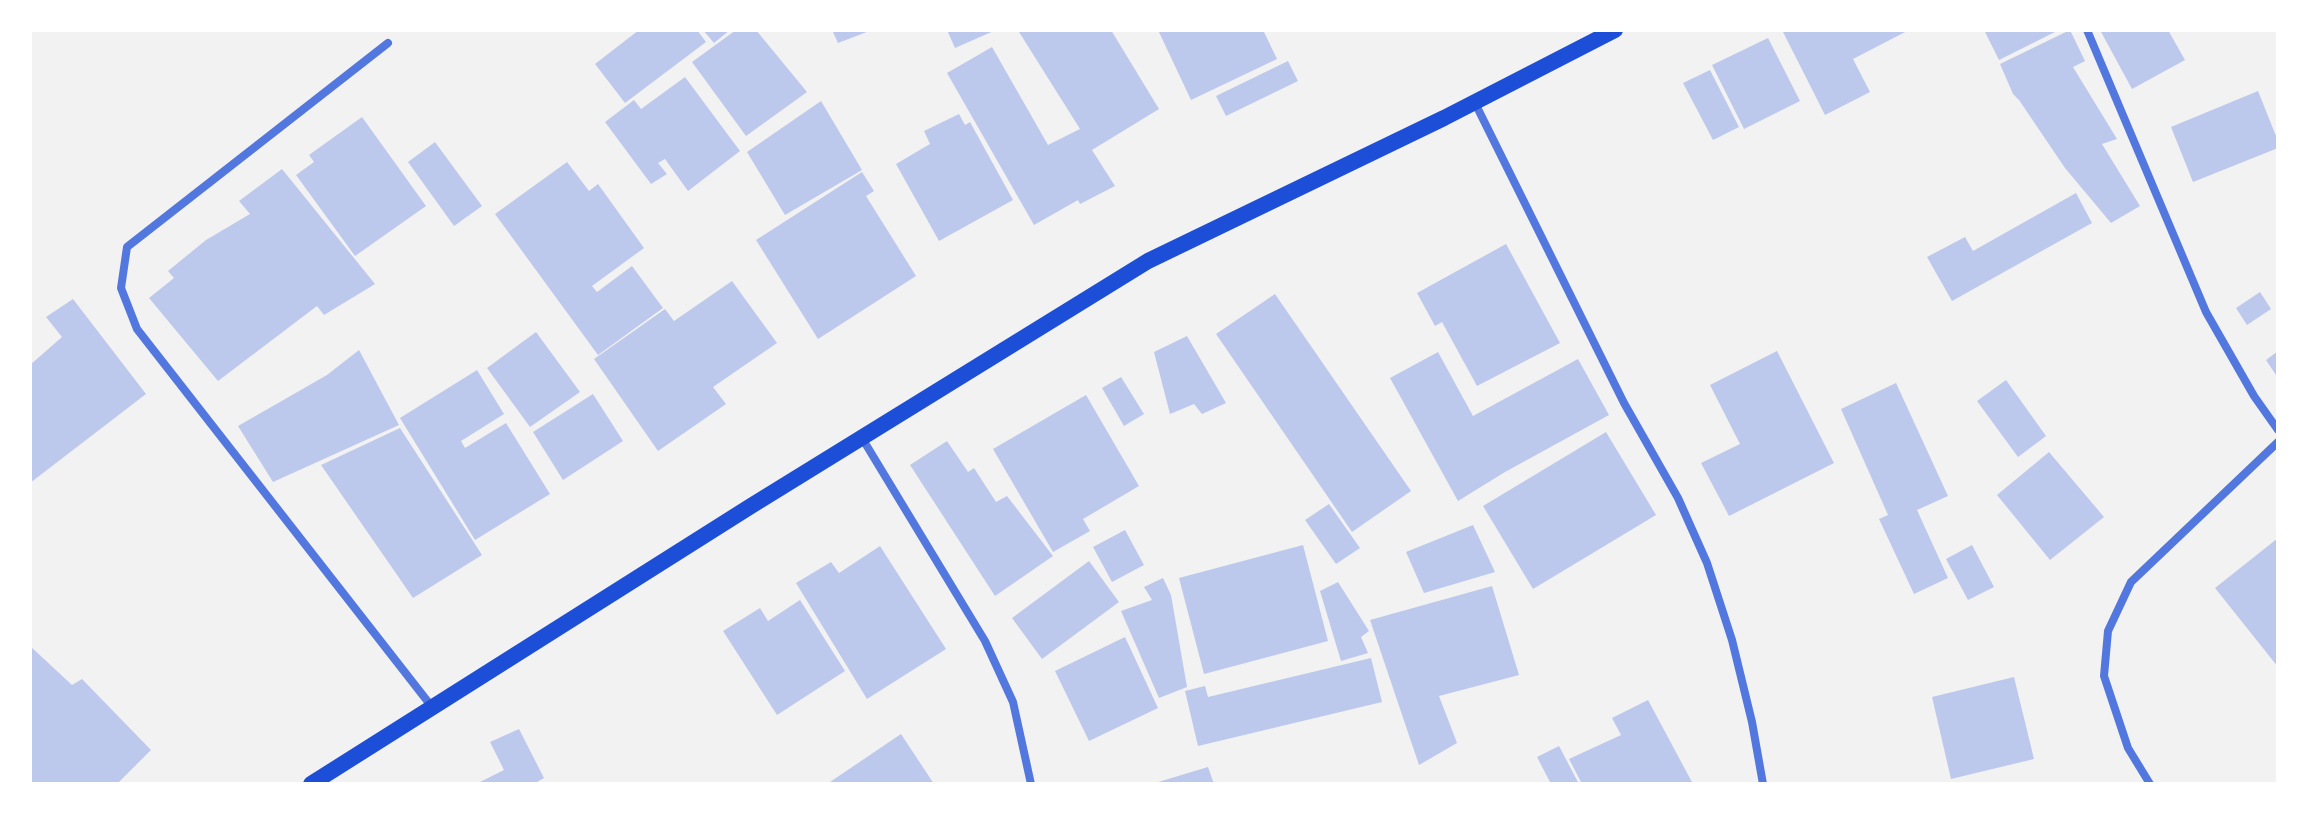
<!DOCTYPE html>
<html>
<head>
<meta charset="utf-8">
<style>
  body { margin:0 }
  #map { position:relative; width:2308px; height:814px; overflow:hidden; background:#f2f2f2; font-family:"Varela Round",sans-serif }
  canvas { display:block }
  .frame { position:absolute; inset:0; border:32px solid #fff; pointer-events:none }
</style>
</head>
<body>
<div id="map">
<canvas width="2308" height="814"></canvas>
<div class="frame"></div>
</div>
<script>
const g = document.querySelector('canvas').getContext('2d');
g.lineJoin = 'round';
function fillPath(path, color) { g.fillStyle = color; g.fill(path, 'evenodd'); }
const shape = rows => new Path2D(rows.map(r => 'M' + r).join(''));
function trace(path, color, width, dash) { g.strokeStyle = color; g.lineWidth = width; g.lineCap = dash ? 'butt' : 'round'; g.setLineDash(dash || []); g.stroke(path); }
fillPath(shape([
  [639,30,697,30,706,42,625,103,595,64],
  [703,30,730,30,714,43],
  [736,30,756,30,807,92,746,136,692,62],
  [832,30,872,30,838,43],
  [947,30,996,30,955,48],
  [1022,30,1111,30,1159,109,1092,150,1115,186,1080,204,1078,200,1034,225,947,73,992,47,1048,145,1080,129,1019,32],
  [1158,30,1263,30,1277,59,1191,100],
  [1782,30,1909,30,1853,59,1870,92,1825,115],
  [1984,30,2059,30,1999,60],
  [2070,30,2085,61,2073,67,2117,139,2102,144,2140,206,2111,223,2065,168,2019,100,2013,94,2000,64],
  [2100,30,2168,30,2185,60,2132,89],
  [1768,38,1800,101,1744,129,1712,65],
  [1288,61,1298,81,1226,116,1216,96],
  [1710,70,1739,127,1713,140,1683,83],
  [685,77,740,151,688,191,665,159,658,163,667,174,651,184,605,122,634,100,641,109],
  [2258,91,2278,141,2278,148,2193,182,2171,127],
  [821,101,862,170,785,215,747,152],
  [959,114,965,125,970,122,1013,200,939,241,896,164,930,144,924,131],
  [362,117,426,206,355,256,296,175,314,162,309,155],
  [435,142,482,206,454,226,408,162],
  [567,162,589,191,598,184,644,248,592,286,597,292,632,266,663,308,598,355,495,214],
  [282,169,375,284,324,315,317,306,218,381,149,298,174,278,168,271,206,240,250,214,239,201],
  [862,172,874,191,866,196,916,276,818,339,756,240],
  [2076,193,2092,223,1952,301,1927,257,1965,237,1973,251],
  [1506,244,1560,343,1477,386,1442,322,1435,326,1417,293],
  [732,281,777,343,713,387,726,404,658,451,594,359,665,309,674,321],
  [2260,292,2271,309,2247,325,2236,308],
  [1275,294,1411,491,1352,532,1216,334],
  [73,299,146,394,30,483,30,365,62,337,46,317],
  [536,332,580,392,530,427,487,368],
  [1187,336,1226,403,1202,414,1194,404,1170,414,1154,352],
  [359,350,399,425,273,482,238,426,327,375],
  [1777,351,1834,463,1729,516,1701,463,1740,444,1710,385],
  [2278,351,2278,378,2266,360],
  [1438,352,1473,416,1578,359,1609,415,1505,472,1458,501,1390,378],
  [477,370,504,414,461,441,465,448,506,423,550,494,475,540,400,418],
  [1121,377,1144,414,1124,426,1102,388],
  [2006,380,2046,436,2018,457,1977,401],
  [1896,383,1948,496,1917,510,1948,578,1914,594,1879,519,1888,515,1841,409],
  [593,394,623,441,563,480,533,432],
  [1086,395,1139,486,1083,519,1090,531,1053,552,993,449],
  [400,428,482,555,413,598,321,465],
  [1606,432,1656,515,1533,589,1483,506],
  [947,441,968,472,974,468,996,502,1007,496,1053,556,995,596,910,465],
  [2049,452,2104,517,2050,560,1997,495],
  [1329,504,1360,548,1336,564,1305,520],
  [1473,525,1495,572,1424,593,1406,552],
  [1125,530,1144,565,1112,582,1093,547],
  [2278,538,2278,667,2215,588],
  [1303,545,1328,641,1204,674,1179,578],
  [1972,545,1994,587,1968,600,1946,559],
  [880,546,946,649,867,699,796,583,831,562,839,573],
  [1089,561,1119,602,1042,659,1012,618],
  [1163,578,1171,595,1187,687,1159,698,1121,611,1152,600,1144,587],
  [1338,582,1369,631,1361,637,1368,653,1341,661,1320,591],
  [1492,586,1519,675,1439,696,1457,743,1419,765,1370,620],
  [800,600,845,671,777,715,723,631,760,608,768,621],
  [1125,637,1158,708,1089,741,1055,671],
  [30,646,72,685,82,679,151,750,117,784,30,784],
  [1371,658,1382,702,1198,746,1185,691,1205,686,1208,697],
  [2014,677,2034,759,1951,779,1932,697],
  [1648,700,1693,784,1582,784,1569,759,1621,735,1612,718],
  [519,729,544,778,534,784,476,784,504,770,490,742],
  [901,734,934,784,827,784],
  [1559,746,1579,784,1551,784,1537,757],
  [1208,767,1214,784,1155,784,1155,783]
]), '#bdc9ec');
trace(shape([
  [2087,30,2206,312,2254,396,2278,430],
  [388,43,127,247,121,288,137,329,432,707],
  [1475,103,1624,403,1678,498,1707,563,1732,640,1752,722,1763,784],
  [862,438,985,641,1013,702,1031,784],
  [2150,784,2128,748,2104,676,2108,631,2131,582,2278,442]
]), '#5277de', 8);
trace(shape([
  [311,784,751,506,1148,261,1444,118,1615,30]
]), '#1d4ed8', 16);
</script>
</body>
</html>
